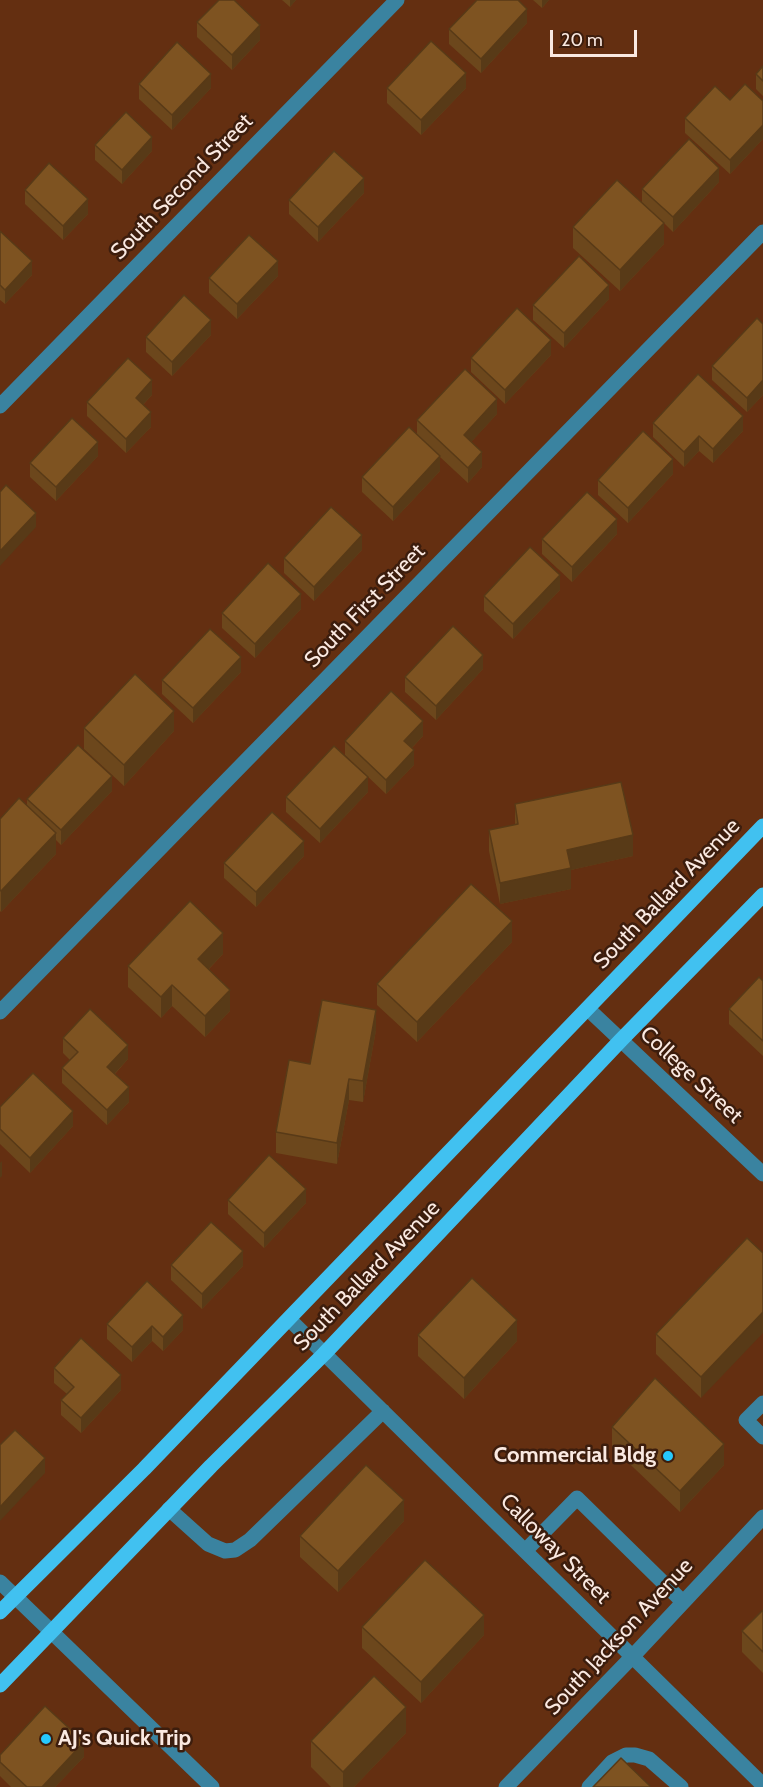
<!DOCTYPE html>
<html>
<head>
<meta charset="utf-8">
<style>
  body { margin:0 }
  #map { position:relative; width:763px; height:1787px; overflow:hidden; background:#642f11; font-family:Cabin,sans-serif }
  canvas { display:block }
  .scale { position:absolute; left:550px; top:30px; width:87px; height:27px; box-sizing:border-box; border:3px solid #fae9e1; border-top:0; padding-left:8px; font-size:18px; line-height:21px; white-space:nowrap; color:#fae9e1; -webkit-text-stroke:4px #3c1d0d; paint-order:stroke }
</style>
</head>
<body>
<div id="map">
<canvas width="763" height="1787"></canvas>
<div class="scale">20 m</div>
</div>
<script>
const g = document.querySelector('canvas').getContext('2d');
g.lineJoin = 'round';
const shape = rows => new Path2D(rows.map(r => 'M' + r).join(''));
function trace(path, color, width, dash) { g.strokeStyle = color; g.lineWidth = width; g.lineCap = dash ? 'butt' : 'round'; g.setLineDash(dash || []); g.stroke(path); }
function fillPath(path, color) { g.fillStyle = color; g.fill(path, 'evenodd'); }
function write(font, color, halo, rows, align = 'center') {
  g.font = font + ' Cabin,sans-serif'; g.lineWidth = 5; g.setLineDash([]); g.textBaseline = 'middle'; g.strokeStyle = halo; g.fillStyle = color; for (const [text, x, y, turn = 0] of rows) {
    g.save(); g.translate(x, y); g.rotate((+turn || 0) * Math.PI / 180); g.textAlign = isNaN(turn) ? turn : align; if (halo) g.strokeText(text, 0, 0); g.fillText(text, 0, 0); g.restore();
  }
}
trace(shape([
  [0,406,397,0],
  [588,1009,763,1174],
  [0,1012,763,232],
  [289,1319,763,1785],
  [763,1403,746,1420,763,1437],
  [169,1509,208,1544,225,1551,235,1550,250,1540,383,1411],
  [525,1551,577,1498,683,1602],
  [0,1582,212,1787],
  [506,1787,632,1657,763,1517],
  [589,1787,612,1762,626,1755,635,1755,649,1759,681,1787]
]), '#3a83a0', 15);
trace(shape([
  [0,1612,144,1469,763,826],
  [0,1685,211,1466,324,1354,621,1040,763,895]
]), '#41c1f0', 15);
fillPath(shape([
  [282,0,296,0,290,7],
  [533,0,549,0,542,8],
  [197,22,260,40,232,70,197,37],
  [527,23,481,73,449,44,449,29],
  [763,66,763,96,756,89,756,74],
  [139,84,211,88,172,130,139,99],
  [387,88,466,88,421,135,387,103],
  [730,100,763,101,763,139,730,174,685,133,685,118],
  [95,145,152,151,122,184,95,160],
  [719,182,673,232,664,223,664,244,620,291,573,248,573,227,642,203,642,189],
  [25,190,88,214,63,240,25,204],
  [364,193,318,242,289,214,289,200],
  [0,231,32,275,5,304,0,300],
  [278,276,237,319,209,293,209,278],
  [609,299,564,348,533,320,533,305],
  [763,324,763,395,747,412,712,380,712,366],
  [211,335,172,376,146,352,146,337],
  [551,355,505,404,471,372,471,358],
  [152,395,143,405,151,427,126,453,87,416,87,402],
  [497,414,471,442,482,467,468,483,440,457,440,471,393,521,362,492,362,477,417,434,417,420],
  [653,423,743,431,713,463,699,451,684,467,653,437],
  [98,456,56,501,30,477,30,463],
  [673,474,628,523,598,495,598,480],
  [617,534,572,582,542,554,542,539],
  [362,550,314,601,284,573,284,558],
  [560,590,513,639,484,611,484,596],
  [301,609,255,658,222,628,222,613],
  [483,669,436,720,405,692,405,677],
  [241,672,193,723,162,694,162,680],
  [84,728,174,731,124,786,84,749],
  [423,736,412,748,414,765,386,794,345,755,345,741],
  [112,791,61,845,56,840,56,854,1,912,0,911,0,819,27,806,27,799],
  [368,792,320,843,286,812,286,797],
  [515,804,633,856,571,870,571,889,500,904,489,851,489,830,515,825],
  [304,856,256,907,224,878,224,863],
  [512,942,417,1042,377,1005,377,984],
  [223,954,209,969,230,1011,205,1037,172,1006,161,1018,128,987,128,966],
  [763,981,763,1056,729,1024,729,1009],
  [376,1030,363,1102,349,1100,337,1164,276,1153,276,1132,310,1064],
  [63,1038,128,1059,115,1074,129,1102,107,1125,62,1083,62,1068,70,1060,63,1053],
  [0,1107,73,1126,30,1173,0,1144],
  [228,1200,306,1203,264,1248,228,1214],
  [747,1238,701,1398,656,1354,656,1334],
  [171,1265,243,1266,202,1309,171,1280],
  [147,1281,183,1330,163,1351,152,1341,132,1362,107,1339,107,1324],
  [418,1335,517,1341,464,1399,418,1356],
  [54,1368,121,1390,81,1433,61,1415,61,1400,67,1394,54,1383],
  [612,1427,724,1465,680,1512,612,1447],
  [404,1521,338,1592,300,1557,300,1536],
  [763,1610,763,1673,742,1652,742,1631],
  [362,1627,484,1635,421,1703,362,1648],
  [406,1733,354,1787,331,1787,311,1767,311,1741],
  [0,1755,84,1757,55,1787,11,1787,0,1776]
]), '#6c471c');
fillPath(shape([
  [290,0,296,0,290,7],
  [542,0,549,0,542,8],
  [527,9,527,23,481,73,481,59],
  [260,25,260,40,232,70,232,55],
  [466,73,466,88,421,135,421,120],
  [211,74,211,88,172,130,172,115],
  [763,125,763,139,730,174,730,160],
  [152,137,152,151,122,184,122,170],
  [719,168,719,182,673,232,673,217],
  [364,178,364,193,318,242,318,227],
  [88,199,88,214,63,240,63,226],
  [664,223,664,244,620,291,620,270],
  [32,261,32,275,5,304,5,290],
  [278,261,278,276,237,319,237,304],
  [609,285,609,299,564,348,564,333],
  [211,320,211,335,172,376,172,362],
  [551,340,551,355,505,404,505,390],
  [152,380,152,395,136,412,136,398],
  [763,380,763,395,747,412,747,398],
  [497,399,497,414,464,450,464,435],
  [151,412,151,427,126,453,126,439],
  [743,416,743,431,713,463,713,449],
  [699,436,699,451,684,467,684,452],
  [98,442,98,456,56,501,56,487],
  [482,452,482,467,468,483,468,468],
  [440,456,440,471,393,521,393,507],
  [673,459,673,474,628,523,628,508],
  [36,513,36,527,0,566,0,551],
  [617,519,617,534,572,582,572,567],
  [362,535,362,550,314,601,314,587],
  [560,575,560,590,513,639,513,624],
  [301,594,301,609,255,658,255,644],
  [483,655,483,669,436,720,436,706],
  [241,657,241,672,193,723,193,708],
  [174,711,174,731,124,786,124,765],
  [423,721,423,736,404,756,404,741],
  [414,750,414,765,386,794,386,780],
  [112,776,112,791,61,845,61,830],
  [368,777,368,792,320,843,320,829],
  [56,833,56,854,1,912,1,891],
  [633,835,633,856,571,870,571,889,500,904,500,883,567,850],
  [304,841,304,856,256,907,256,892],
  [512,921,512,942,417,1042,417,1022],
  [223,933,223,954,198,980,198,959],
  [172,985,172,1006,161,1018,161,997],
  [230,990,230,1011,205,1037,205,1016],
  [376,1010,376,1030,363,1102,363,1081],
  [128,1045,128,1059,107,1082,107,1067],
  [349,1079,349,1100,337,1164,337,1143],
  [129,1087,129,1102,107,1125,107,1110],
  [73,1111,73,1126,30,1173,30,1158],
  [2,1161,2,1176,0,1178,0,1163],
  [306,1189,306,1203,264,1248,264,1233],
  [243,1251,243,1266,202,1309,202,1294],
  [763,1312,763,1333,701,1398,701,1377],
  [183,1315,183,1330,163,1351,163,1337],
  [517,1320,517,1341,464,1399,464,1378],
  [152,1326,152,1341,132,1362,132,1347],
  [121,1375,121,1390,81,1433,81,1418],
  [724,1444,724,1465,680,1512,680,1491],
  [45,1458,45,1473,0,1521,0,1507],
  [404,1500,404,1521,338,1592,338,1571],
  [484,1615,484,1635,421,1703,421,1682],
  [406,1707,406,1733,354,1787,343,1787,343,1772],
  [84,1742,84,1757,55,1787,42,1787]
]), '#583a17');
const building = shape([
  [219,0,234,0,260,25,232,55,197,22,219,0],
  [477,0,518,0,527,9,481,59,449,29,477,0],
  [431,41,466,73,421,120,387,88,431,41],
  [177,42,211,74,172,115,139,84,177,42],
  [763,66,763,81,756,74,763,66],
  [745,84,763,101,763,125,730,160,685,118,715,86,730,100,745,84],
  [126,112,152,137,122,170,95,145,126,112],
  [689,139,719,168,673,217,642,189,689,139],
  [334,151,364,178,318,227,289,200,334,151],
  [49,163,88,199,63,226,25,190,49,163],
  [617,180,664,223,620,270,573,227,617,180],
  [0,231,32,261,5,290,0,285,0,231],
  [249,235,278,261,237,304,209,278,249,235],
  [579,256,609,285,564,333,533,305,579,256],
  [184,295,211,320,172,362,146,337,184,295],
  [517,308,551,340,505,390,471,358,517,308],
  [757,318,763,324,763,380,747,398,712,366,757,318],
  [128,358,152,380,136,398,151,412,126,439,87,402,128,358],
  [465,369,497,399,464,435,482,452,468,468,417,420,465,369],
  [698,374,743,416,713,449,699,436,684,452,653,423,698,374],
  [72,418,98,442,56,487,30,463,72,418],
  [409,427,440,456,393,507,362,477,409,427],
  [643,431,673,459,628,508,598,480,643,431],
  [6,485,36,513,0,551,0,492,6,485],
  [587,492,617,519,572,567,542,539,587,492],
  [331,507,362,535,314,587,284,558,331,507],
  [530,547,560,575,513,624,484,596,530,547],
  [268,563,301,594,255,644,222,613,268,563],
  [453,626,483,655,436,706,405,677,453,626],
  [210,629,241,657,193,708,162,680,210,629],
  [135,674,174,711,124,765,84,728,135,674],
  [391,691,423,721,404,741,414,750,386,780,345,741,391,691],
  [78,745,112,776,61,830,27,799,78,745],
  [334,746,368,777,320,829,286,797,334,746],
  [621,782,633,835,567,850,571,868,500,883,489,830,518,824,515,804,621,782],
  [19,798,56,833,1,891,0,890,0,819,19,798],
  [272,812,304,841,256,892,224,863,272,812],
  [471,884,512,921,417,1022,377,984,471,884],
  [190,901,223,933,198,959,230,990,205,1016,172,985,161,997,128,966,190,901],
  [759,977,763,981,763,1041,729,1009,759,977],
  [322,1000,376,1010,363,1081,349,1079,337,1143,276,1132,289,1060,310,1064,322,1000],
  [90,1009,128,1045,107,1067,129,1087,107,1110,62,1068,78,1052,63,1038,90,1009],
  [33,1073,73,1111,30,1158,0,1129,0,1107,33,1073],
  [269,1155,306,1189,264,1233,228,1200,269,1155],
  [211,1222,243,1251,202,1294,171,1265,211,1222],
  [747,1238,763,1253,763,1312,701,1377,656,1334,747,1238],
  [472,1278,517,1320,464,1378,418,1335,472,1278],
  [147,1281,183,1315,163,1337,152,1326,132,1347,107,1324,147,1281],
  [81,1338,121,1375,81,1418,61,1400,74,1387,54,1368,81,1338],
  [655,1378,724,1444,680,1491,612,1427,655,1378],
  [15,1430,45,1458,0,1507,0,1445,15,1430],
  [366,1465,404,1500,338,1571,300,1536,366,1465],
  [425,1560,484,1615,421,1682,362,1627,425,1560],
  [763,1610,763,1652,742,1631,763,1610],
  [374,1676,406,1707,343,1772,311,1741,374,1676],
  [45,1706,84,1742,42,1787,27,1787,0,1762,0,1755,45,1706],
  [621,1758,650,1786,649,1787,593,1787,621,1758]
]);
fillPath(building, '#7e5321');
trace(building, '#583a17', 1.5);
for (const [x, y, r, color] of [
  [668,1456,6,"#26c9fe"],
  [46,1739,6,"#26c9fe"]
]) { const dot = new Path2D(); dot.arc(x, y, r, 0, 2 * Math.PI); g.fillStyle = color; g.fill(dot); trace(dot, '#3c1d0d', 2); }
write('22px', '#fae9e1', '#3c1d0d', [
  ["South Second Street",182,187,-46],
  ["South First Street",365,606,-46],
  ["South Ballard Avenue",667,894,-46],
  ["College Street",691,1075,43],
  ["South Ballard Avenue",367,1276,-46],
  ["Calloway Street",555,1549,45],
  ["South Jackson Avenue",619,1637,-47]
]);
write('bold 22px', '#fae9e1', '#3c1d0d', [
  ["Commercial Bldg",656,1456],
  ["AJ's Quick Trip",58,1739,"left"]
], 'right');
</script>
</body>
</html>
